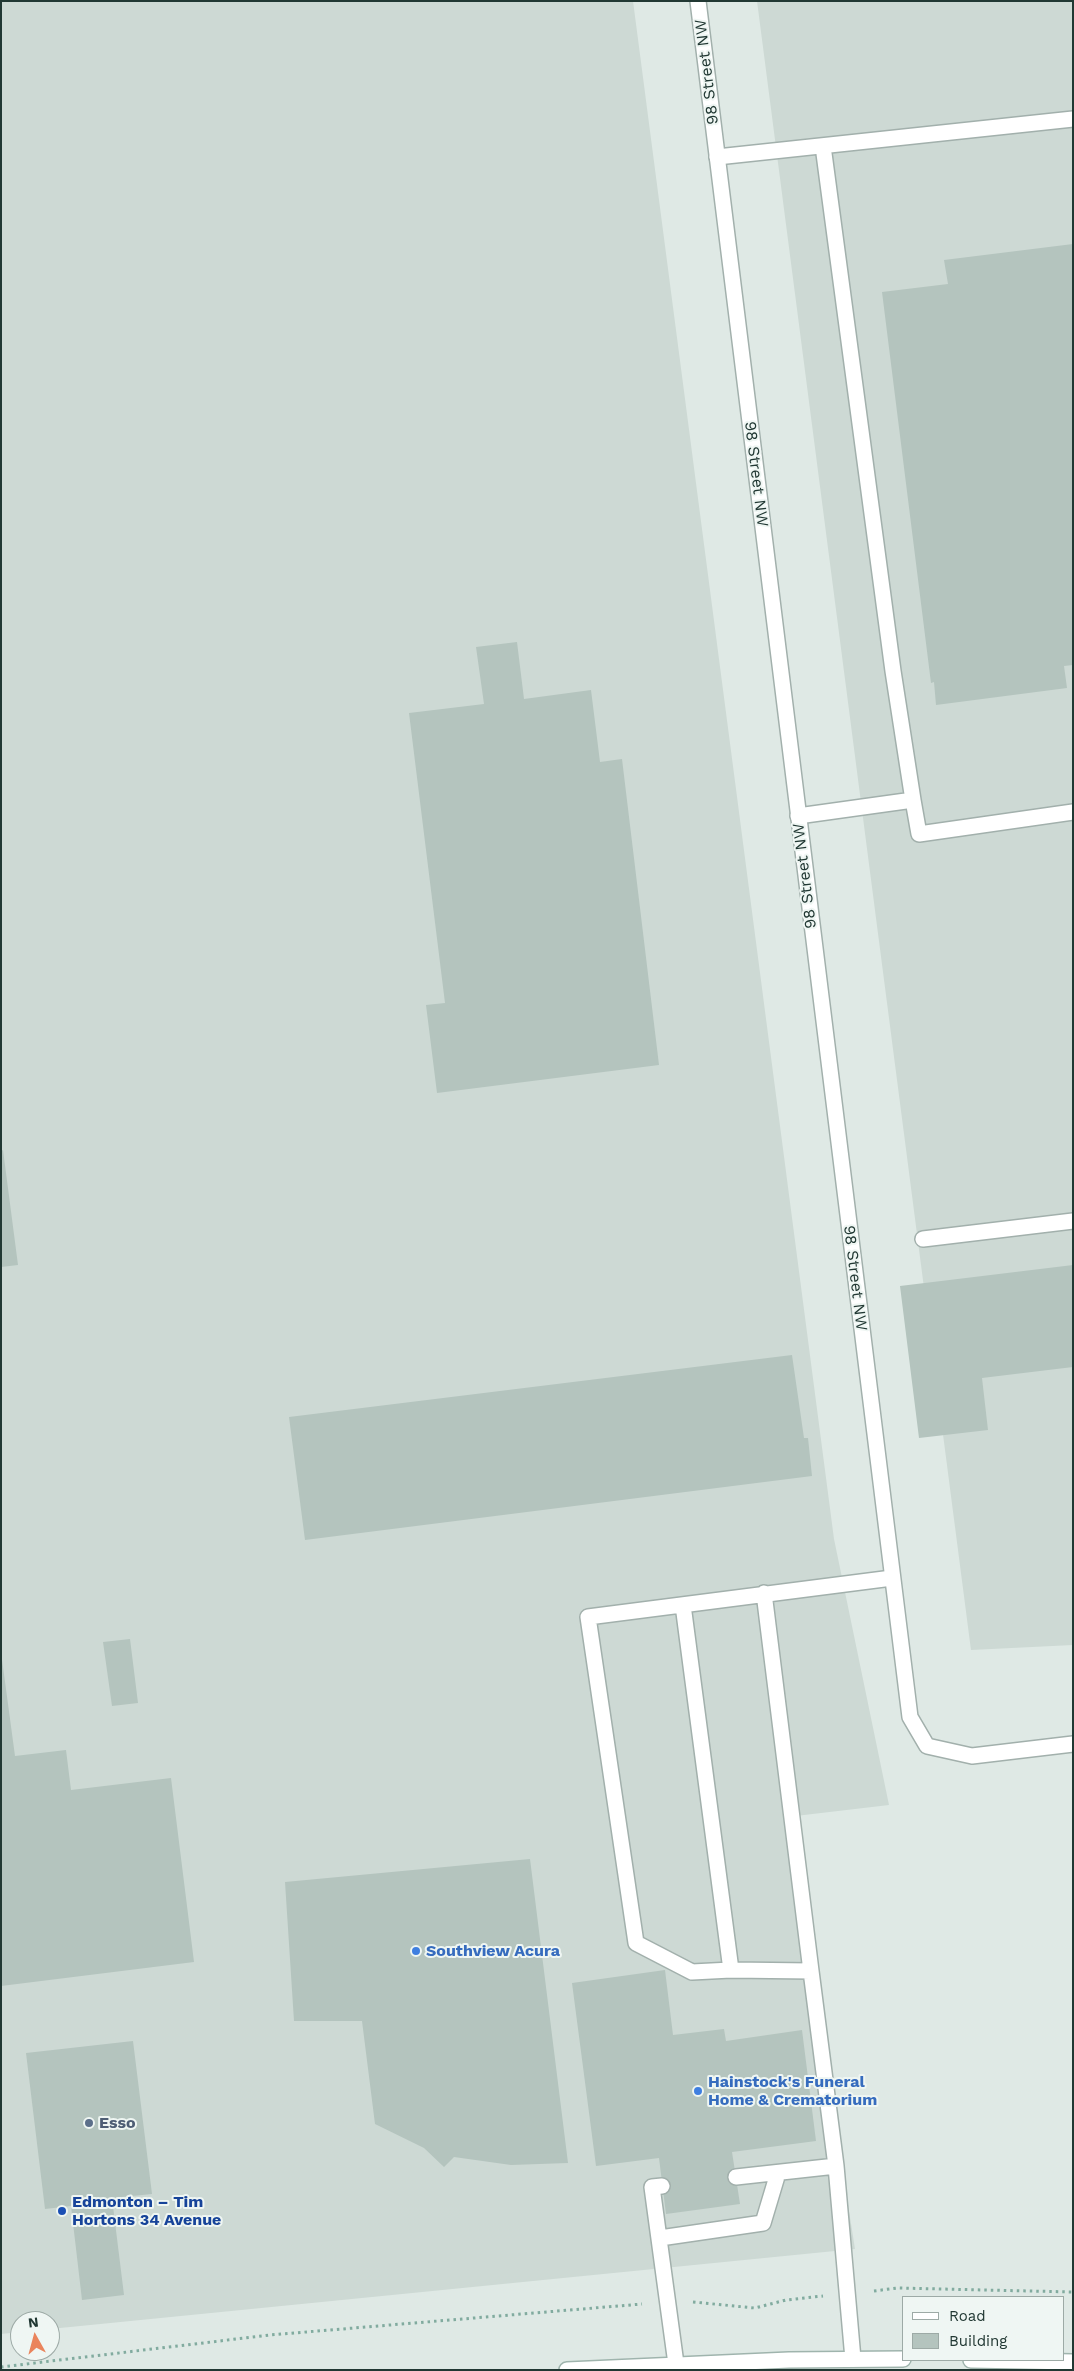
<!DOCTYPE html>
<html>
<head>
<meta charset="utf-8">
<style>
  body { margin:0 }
  #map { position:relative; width:1074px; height:2371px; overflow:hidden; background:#dfe9e5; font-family:"Work Sans",sans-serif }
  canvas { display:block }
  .frame { position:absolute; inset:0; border:2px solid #213833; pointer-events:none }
  .legend { position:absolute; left:902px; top:2296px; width:162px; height:65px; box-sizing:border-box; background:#eff6f3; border:1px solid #9daaa6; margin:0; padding:6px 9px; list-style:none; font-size:15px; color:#213833 }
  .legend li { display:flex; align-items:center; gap:10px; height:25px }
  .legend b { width:25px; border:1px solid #9daaa6 }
  .north { position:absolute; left:10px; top:2311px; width:50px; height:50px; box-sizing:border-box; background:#eff6f3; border:1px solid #9daaa6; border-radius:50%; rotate:353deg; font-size:14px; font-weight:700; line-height:20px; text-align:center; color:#213833 }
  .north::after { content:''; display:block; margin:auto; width:18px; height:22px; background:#ea845c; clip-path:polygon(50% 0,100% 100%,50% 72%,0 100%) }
</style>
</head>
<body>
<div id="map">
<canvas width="1074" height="2371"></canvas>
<div class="frame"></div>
<ul class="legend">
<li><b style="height:6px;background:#fff"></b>Road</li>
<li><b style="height:14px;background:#b4c4be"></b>Building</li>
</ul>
<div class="north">N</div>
</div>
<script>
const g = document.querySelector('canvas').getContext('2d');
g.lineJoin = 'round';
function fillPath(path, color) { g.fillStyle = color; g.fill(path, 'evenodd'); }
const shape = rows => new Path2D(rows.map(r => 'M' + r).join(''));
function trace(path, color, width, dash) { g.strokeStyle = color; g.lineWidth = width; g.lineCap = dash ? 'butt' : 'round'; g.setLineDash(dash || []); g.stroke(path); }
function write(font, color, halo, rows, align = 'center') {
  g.font = font + ' "Work Sans",sans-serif'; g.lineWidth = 4; g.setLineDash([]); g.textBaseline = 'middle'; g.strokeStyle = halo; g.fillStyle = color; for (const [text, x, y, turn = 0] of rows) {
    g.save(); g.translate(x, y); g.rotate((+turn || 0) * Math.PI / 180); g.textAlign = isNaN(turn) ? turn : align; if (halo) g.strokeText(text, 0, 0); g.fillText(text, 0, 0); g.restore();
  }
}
fillPath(shape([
  [1,1,633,1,834,1539,889,1805,787,1817,855,2249,50,2329,50,2321,20,2321,20,2332,1,2334],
  [757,1,1073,1,1073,1645,971,1650]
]), '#cdd9d4');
fillPath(shape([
  [1073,244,1073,665,1064,666,1067,688,936,705,934,682,931,683,882,292,948,284,944,260],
  [517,642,524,699,591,690,600,762,622,759,659,1065,437,1093,426,1005,445,1003,409,713,484,704,476,647],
  [3,1150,18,1265,1,1267,1,1151],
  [1073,1265,1073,1367,982,1378,988,1430,919,1438,900,1286],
  [792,1355,804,1438,808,1438,812,1476,305,1540,289,1417],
  [130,1639,138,1703,112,1706,103,1642],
  [1,1652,15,1756,66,1750,71,1790,171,1778,194,1962,1,1986],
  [530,1859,568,2163,511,2165,454,2157,444,2167,424,2148,375,2124,362,2021,294,2021,285,1882],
  [665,1970,673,2035,724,2029,726,2041,802,2030,816,2141,732,2152,740,2204,666,2214,659,2158,596,2166,572,1983],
  [133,2041,152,2194,112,2198,124,2295,82,2300,71,2206,45,2209,26,2053]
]), '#b4c4be');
const lane = shape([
  [823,146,893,671,913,800],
  [717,157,1073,119],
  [798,816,913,800,919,834,1073,812],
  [923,1239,1073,1221],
  [764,1593,811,1971],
  [683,1605,731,1970],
  [736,2177,836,2166],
  [662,2186,652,2187,676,2364],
  [660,2238,763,2223,778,2173],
  [853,2359,836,2166,811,1971,731,1970,692,1972,636,1943,588,1617,892,1578]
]);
const street = shape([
  [698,1,910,1717,927,1746,972,1756,1073,1744]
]);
const secondary = shape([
  [971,2360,1073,2362],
  [567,2370,789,2360,903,2359]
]);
trace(lane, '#a2b0ac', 18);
trace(street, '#a2b0ac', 18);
trace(secondary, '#9fb4ad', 18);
trace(shape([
  [874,2291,897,2288,1073,2292],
  [693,2302,755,2308,786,2300,823,2296],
  [1,2367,270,2335,642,2304]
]), '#81ab9f', 3, [2.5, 4]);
trace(lane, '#fff', 15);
trace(street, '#fff', 15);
trace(secondary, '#fff', 15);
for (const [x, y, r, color] of [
  [416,1951,5,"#3f7fe0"],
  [698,2091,5,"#3f7fe0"],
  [89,2123,5,"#5c6f8a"],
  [62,2211,5,"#1a4fb4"]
]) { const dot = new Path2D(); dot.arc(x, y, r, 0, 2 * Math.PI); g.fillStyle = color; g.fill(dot); trace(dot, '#eff6f3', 2); }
write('16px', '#213833', '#eff6f3', [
  ["98 Street NW",707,72,-97],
  ["98 Street NW",756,474,83],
  ["98 Street NW",805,876,-97],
  ["98 Street NW",855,1278,83]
]);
write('bold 16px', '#366cbe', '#eff6f3', [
  ["Southview Acura",426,1951],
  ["Hainstock's Funeral",708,2082],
  ["Home & Crematorium",708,2100]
], 'left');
write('bold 16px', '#4e5e75', '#eff6f3', [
  ["Esso",99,2123]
], 'left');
write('bold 16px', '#164399', '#eff6f3', [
  ["Edmonton – Tim",72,2202],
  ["Hortons 34 Avenue",72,2220]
], 'left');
</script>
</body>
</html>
